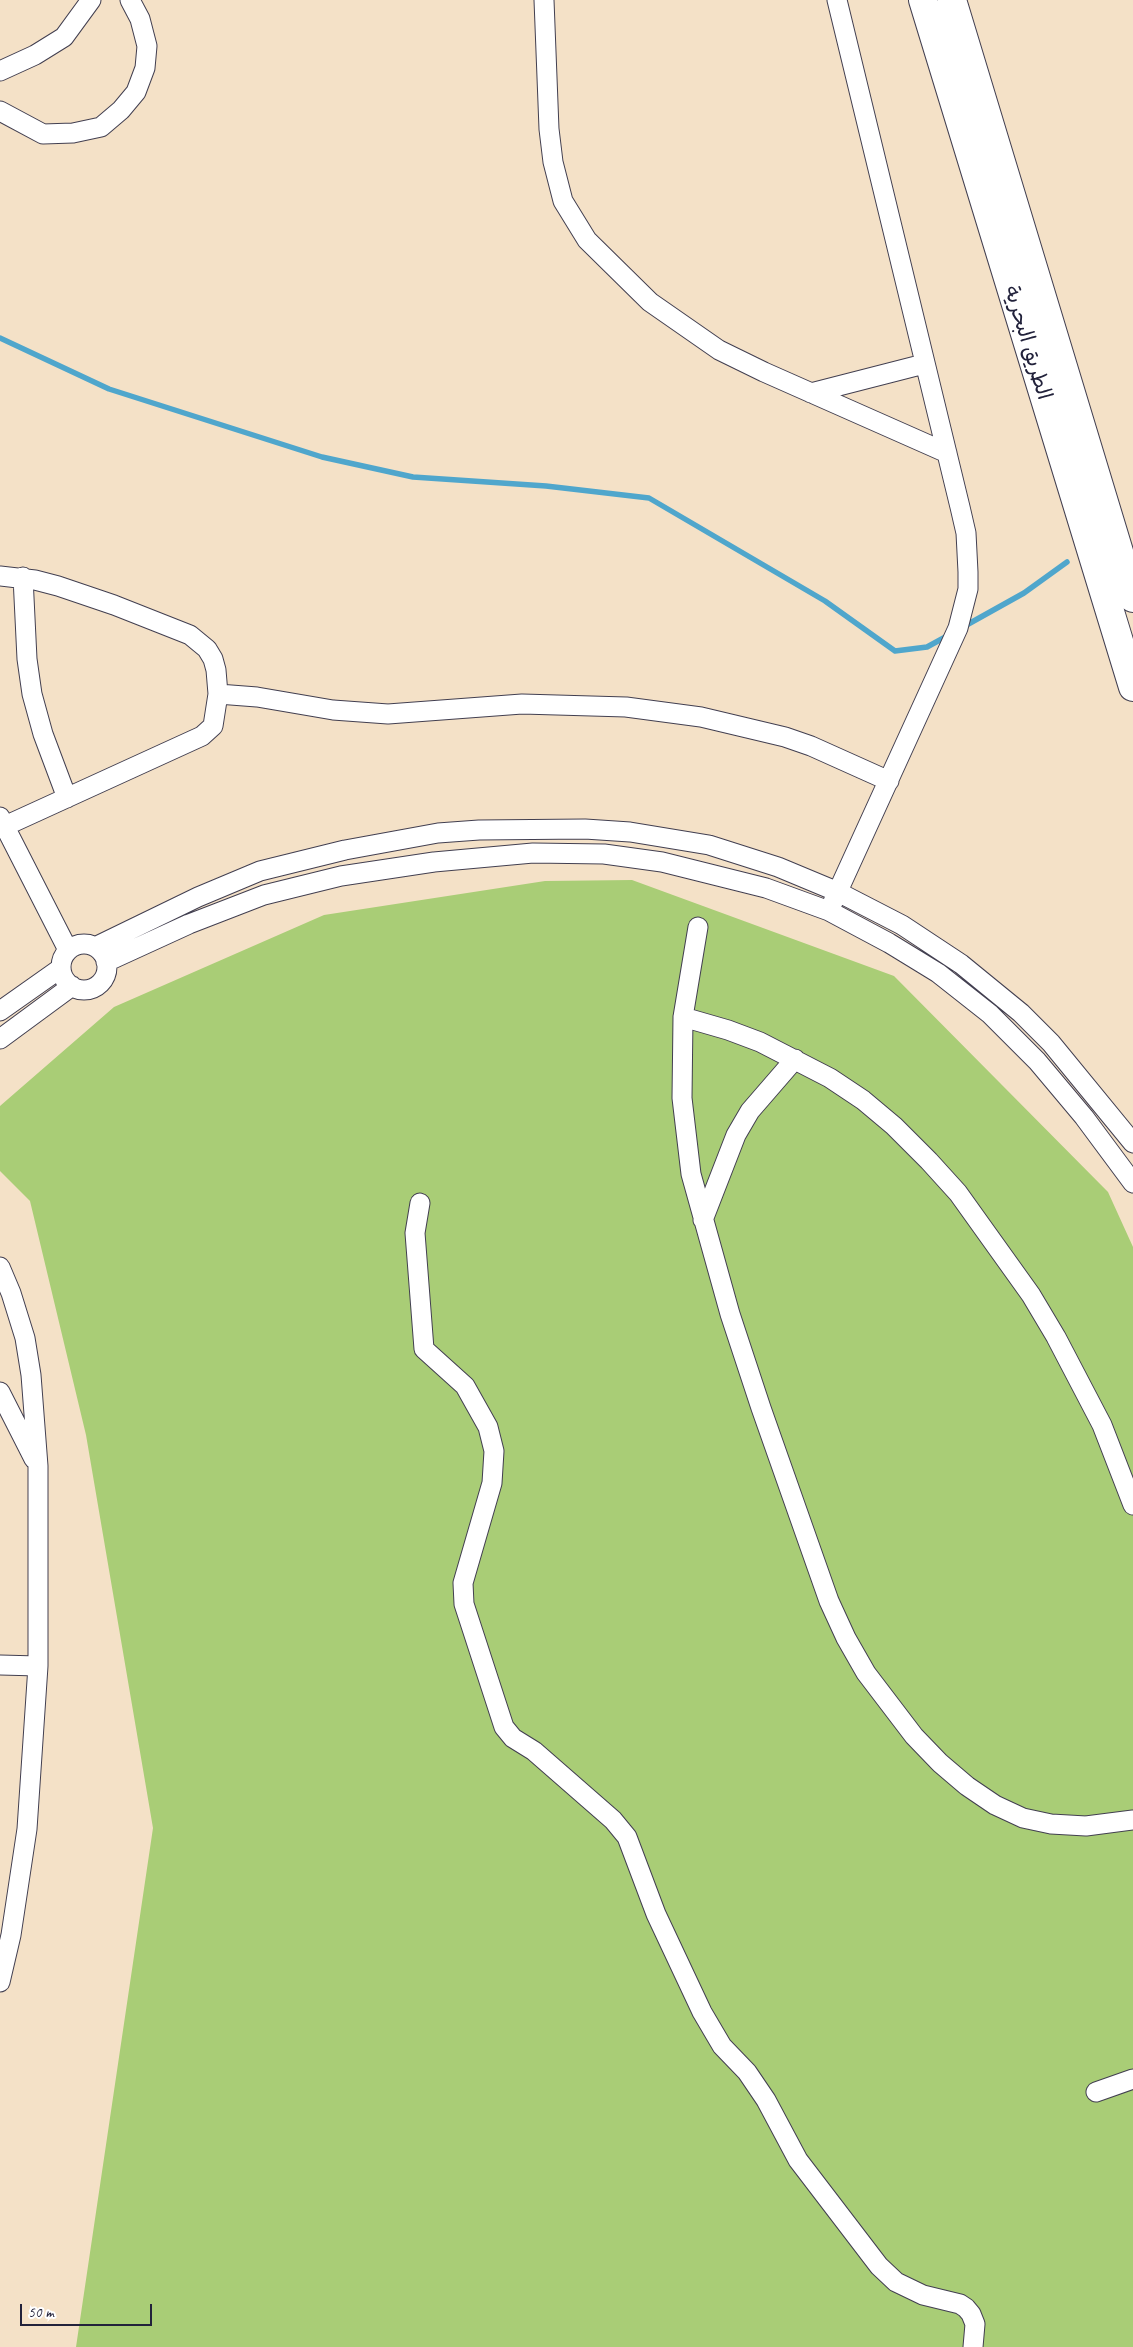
<!DOCTYPE html>
<html>
<head>
<meta charset="utf-8">
<style>
  body { margin:0 }
  #map { position:relative; width:1133px; height:2347px; overflow:hidden; background:#f4e1c7; font-family:Caveat,sans-serif }
  canvas { display:block }
  .scale { position:absolute; left:20px; top:2304px; width:132px; height:22px; box-sizing:border-box; border:2px solid #22223b; border-top:0; padding-left:6px; font-size:15px; line-height:18px; white-space:nowrap; color:#22223b; -webkit-text-stroke:4px #fff; paint-order:stroke }
</style>
</head>
<body>
<div id="map">
<canvas width="1133" height="2347"></canvas>
<div class="scale">50 m</div>
</div>
<script>
const g = document.querySelector('canvas').getContext('2d');
g.lineJoin = 'round';
function fillPath(path, color) { g.fillStyle = color; g.fill(path, 'evenodd'); }
const shape = rows => new Path2D(rows.map(r => 'M' + r).join(''));
function trace(path, color, width, dash) { g.strokeStyle = color; g.lineWidth = width; g.lineCap = dash ? 'butt' : 'round'; g.setLineDash(dash || []); g.stroke(path); }
function write(font, color, halo, rows, align = 'center') {
  g.font = font + ' Caveat,"Playpen Sans Arabic",sans-serif'; g.lineWidth = 4; g.setLineDash([]); g.textBaseline = 'middle'; g.strokeStyle = halo; g.fillStyle = color; for (const [text, x, y, turn = 0] of rows) {
    g.save(); g.translate(x, y); g.rotate((+turn || 0) * Math.PI / 180); g.textAlign = isNaN(turn) ? turn : align; if (halo) g.strokeText(text, 0, 0); g.fillText(text, 0, 0); g.restore();
  }
}
fillPath(shape([
  [632,880,894,976,1108,1192,1133,1247,1133,2347,76,2347,153,1828,86,1435,30,1201,0,1171,0,1106,114,1007,324,915,545,881]
]), '#a9cd76');
trace(shape([
  [0,338,109,389,322,457,413,477,546,486,649,498,825,601,895,651,927,647,949,635],
  [963,627,1024,593,1067,562]
]), '#4fa6cc', 5.5);
const minor = shape([
  [544,0,549,129,553,162,563,201,587,240,650,302,719,350,764,372,947,453],
  [0,71,35,55,64,37,91,0],
  [0,111,43,134,73,133,101,127,121,110,136,92,145,68,147,46,140,19,130,0],
  [811,393,924,364],
  [0,576,35,580,58,586,114,605,190,635,207,649,213,659,216,670,218,694,257,697,333,710,388,714,522,704,626,707,701,717,785,737,811,746,889,781],
  [23,577,27,659,32,694,43,734,67,798],
  [0,817,68,950],
  [5,826,202,736,213,726,218,694],
  [833,902,958,628,968,589,968,572,966,533,960,507,837,0],
  [698,927,683,1017,682,1098,691,1174,730,1314,761,1408,829,1601,846,1638,866,1673,914,1736,940,1763,967,1786,995,1805,1023,1818,1051,1824,1086,1826,1133,1820],
  '61 967a23 23 0 1 1 46 0a23 23 0 1 1-46 0Z',
  [95,947,198,897,260,871,345,850,438,833,479,830,585,829,630,832,709,845,778,867,838,892,902,925,961,964,1021,1013,1051,1043,1133,1143],
  [106,962,189,924,264,895,341,876,434,862,533,853,604,854,662,862,766,888,829,911,889,943,938,973,990,1014,1037,1061,1084,1117,1133,1183],
  [0,1011,61,968],
  [683,1017,728,1030,760,1042,830,1078,863,1100,894,1126,929,1161,958,1193,1031,1295,1056,1337,1102,1425,1133,1505],
  [0,1039,72,986],
  [420,1203,415,1233,424,1349,465,1386,488,1427,494,1451,492,1483,463,1583,464,1604,504,1727,513,1738,534,1751,613,1820,627,1837,656,1914,702,2012,722,2046,747,2072,766,2100,798,2160,879,2266,896,2282,923,2295,960,2304,966,2308,971,2314,975,2324,973,2347],
  [703,1220,736,1135,750,1111,795,1059],
  [0,1267,11,1293,25,1338,31,1375,38,1466,38,1666,27,1829,11,1935,0,1982],
  [0,1392,34,1459],
  [0,1665,38,1666],
  [1096,2092,1133,2079]
]);
const primary = shape([
  [923,0,1133,687],
  [952,0,1133,598]
]);
trace(minor, '#423f50', 21);
trace(primary, '#423f50', 30);
trace(minor, '#fff', 19);
trace(primary, '#fff', 28);
write('21px', '#22223b', '#fff', [
  ["الطريق البحرية",1027,343,73]
]);
</script>
</body>
</html>
